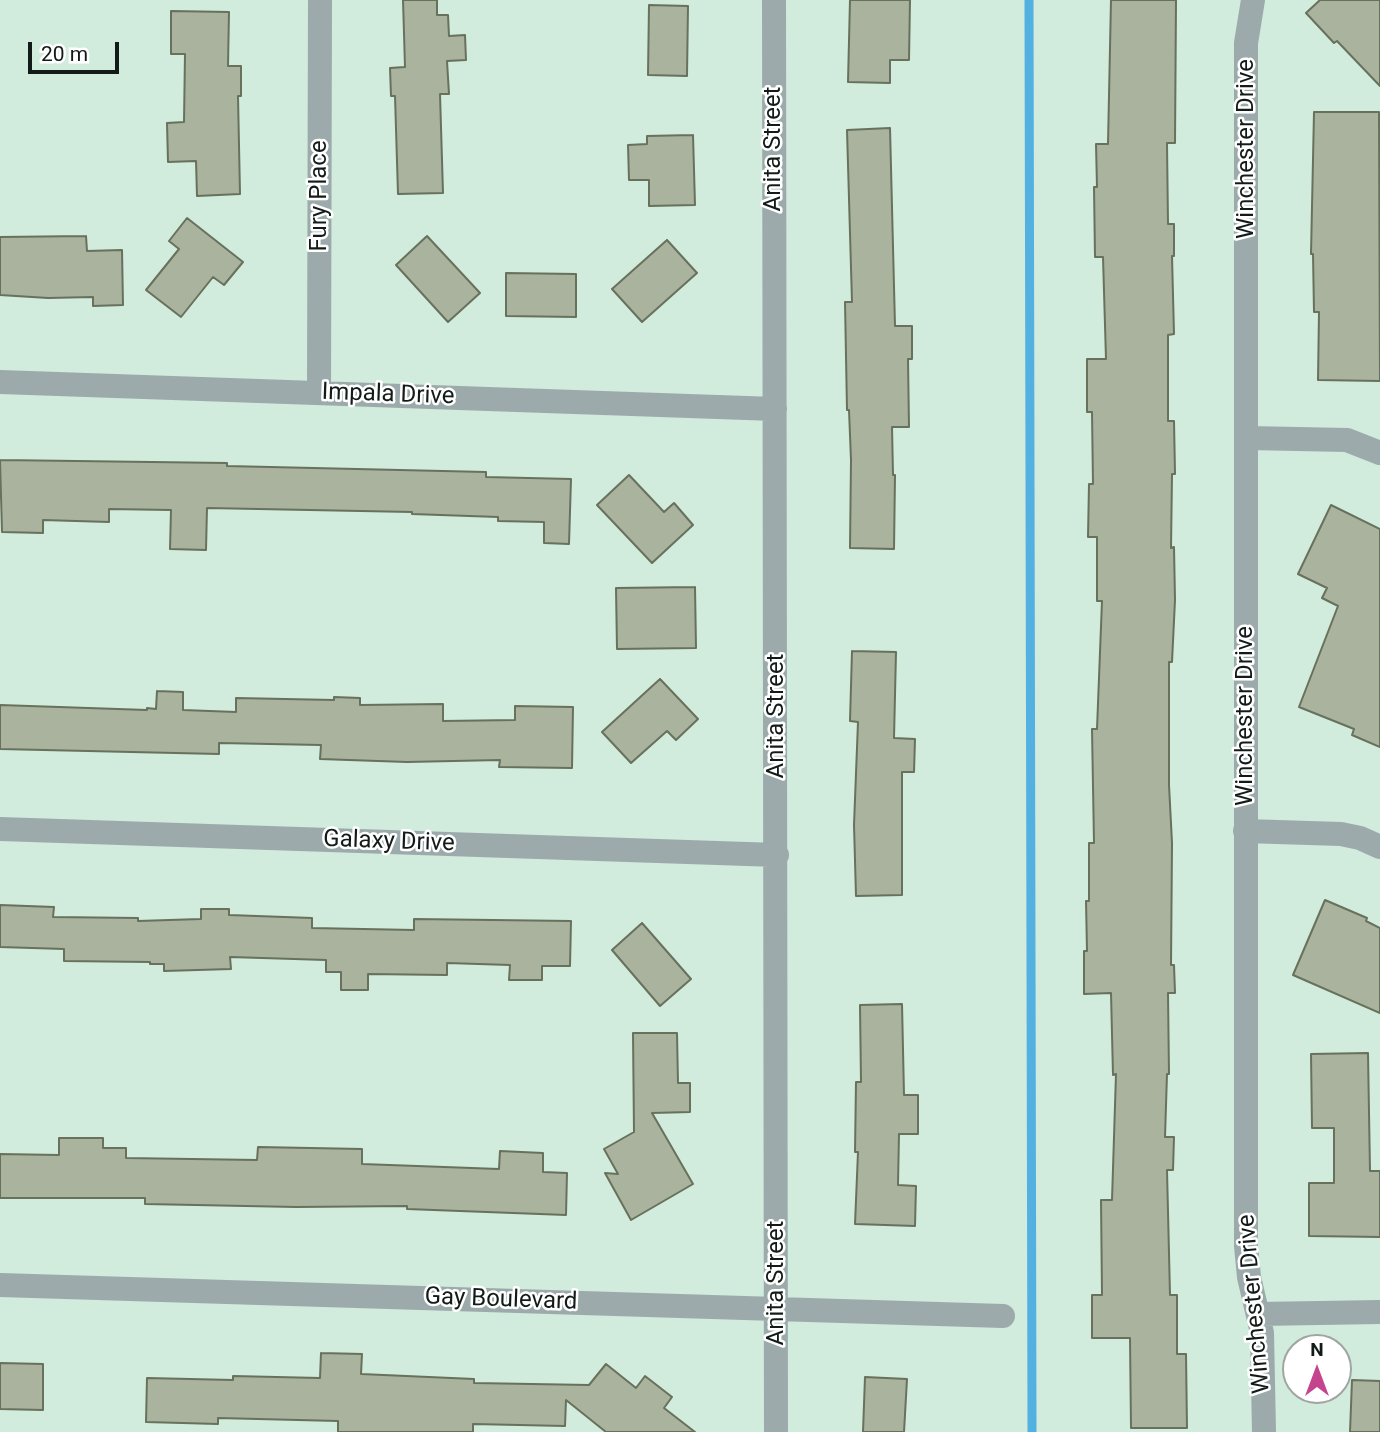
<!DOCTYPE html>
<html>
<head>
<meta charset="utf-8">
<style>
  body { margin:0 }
  #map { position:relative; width:1380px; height:1432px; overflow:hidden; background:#d1ebdd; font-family:Roboto,sans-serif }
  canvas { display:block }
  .north { position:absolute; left:1282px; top:1334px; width:70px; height:70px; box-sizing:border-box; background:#fff; border:2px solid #a0a4a2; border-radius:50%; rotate:0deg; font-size:19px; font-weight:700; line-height:28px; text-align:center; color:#121b17 }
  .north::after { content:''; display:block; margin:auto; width:24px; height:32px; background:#c5448e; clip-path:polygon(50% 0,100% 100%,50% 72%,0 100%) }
  .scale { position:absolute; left:28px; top:42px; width:91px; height:32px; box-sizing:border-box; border:4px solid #121b17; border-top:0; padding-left:9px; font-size:21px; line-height:24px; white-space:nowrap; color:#121b17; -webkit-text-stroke:5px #fff; paint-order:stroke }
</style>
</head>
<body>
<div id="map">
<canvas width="1380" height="1432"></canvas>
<div class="north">N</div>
<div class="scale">20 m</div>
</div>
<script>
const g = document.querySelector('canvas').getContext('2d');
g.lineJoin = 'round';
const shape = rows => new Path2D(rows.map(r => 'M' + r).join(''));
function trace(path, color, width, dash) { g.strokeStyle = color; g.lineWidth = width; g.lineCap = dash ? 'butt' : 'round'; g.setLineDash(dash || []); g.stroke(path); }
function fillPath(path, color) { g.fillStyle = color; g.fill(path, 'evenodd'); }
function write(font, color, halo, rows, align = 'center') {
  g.font = font + ' Roboto,sans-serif'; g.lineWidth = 5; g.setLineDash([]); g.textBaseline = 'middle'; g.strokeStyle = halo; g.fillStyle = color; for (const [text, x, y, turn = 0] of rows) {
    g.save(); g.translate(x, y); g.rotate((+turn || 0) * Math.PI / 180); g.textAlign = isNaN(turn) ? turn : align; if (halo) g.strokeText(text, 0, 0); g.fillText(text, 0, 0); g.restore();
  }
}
trace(shape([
  [1029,0,1032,1432]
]), '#52b1e1', 9);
const building = shape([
  [403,0,437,0,437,15,448,15,449,36,465,35,466,60,447,61,449,94,440,94,443,193,398,194,395,96,391,96,390,68,405,67,403,0],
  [850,0,910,0,909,60,890,60,890,83,848,82,850,0],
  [1111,0,1176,0,1175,143,1167,143,1168,224,1174,224,1174,256,1172,256,1174,334,1168,335,1168,421,1174,421,1175,474,1172,474,1171,548,1174,547,1175,600,1172,662,1169,662,1169,785,1172,843,1171,965,1174,965,1175,993,1168,993,1169,1074,1167,1074,1165,1137,1174,1137,1173,1170,1167,1170,1170,1295,1177,1295,1177,1354,1186,1354,1187,1428,1131,1428,1130,1338,1092,1338,1092,1295,1102,1295,1101,1200,1112,1200,1116,1074,1113,1075,1111,993,1084,994,1084,951,1087,951,1086,901,1089,901,1089,843,1094,843,1092,729,1097,729,1102,601,1097,601,1097,537,1088,537,1089,484,1093,484,1092,412,1087,412,1087,359,1106,359,1103,257,1095,257,1094,187,1097,187,1096,144,1108,144,1111,0],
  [1320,0,1380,0,1380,86,1337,41,1334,43,1306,13,1320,0],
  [649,5,688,6,687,76,648,75,649,5],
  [171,11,229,12,228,66,241,66,241,96,238,96,240,194,197,196,196,161,168,162,167,123,184,122,185,54,171,54,171,11],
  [1314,112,1379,112,1380,381,1318,380,1319,312,1314,312,1313,254,1311,254,1314,112],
  [890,128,895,326,912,326,912,359,908,359,909,427,892,427,893,475,895,475,894,549,850,548,851,460,849,410,847,410,845,302,852,302,847,130,890,128],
  [693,135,695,205,649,206,649,180,629,180,628,145,647,144,647,136,693,135],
  [187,218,243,262,224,285,213,277,181,317,146,290,179,249,169,241,187,218],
  [86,236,87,251,122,250,123,305,93,306,93,297,48,298,0,295,0,237,86,236],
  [427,236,480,293,448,322,396,265,427,236],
  [667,240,697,273,642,322,612,289,667,240],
  [506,273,576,274,576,317,506,316,506,273],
  [0,460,227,463,227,466,486,472,486,477,571,479,569,544,544,543,544,522,498,521,498,517,412,514,412,512,207,508,206,550,170,549,171,510,109,509,109,522,43,520,43,533,2,532,0,460],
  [629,475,664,512,674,503,693,525,652,563,597,505,629,475],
  [1331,505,1380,529,1380,747,1352,735,1354,729,1299,707,1338,606,1322,598,1327,588,1298,574,1331,505],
  [695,587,696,648,617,649,616,588,695,587],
  [852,651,896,652,894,738,915,739,914,772,902,772,902,895,856,896,854,825,858,722,850,721,852,651],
  [660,679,698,719,676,740,667,731,631,763,602,732,660,679],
  [157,691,183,692,183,710,236,712,236,698,334,700,334,697,360,698,360,705,443,704,443,721,515,720,515,706,573,707,572,768,499,767,500,760,407,762,320,759,321,745,219,743,219,754,0,749,0,705,147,710,147,708,156,709,157,691],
  [1325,900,1367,918,1366,921,1380,928,1380,1013,1293,975,1325,900],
  [0,905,54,907,53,917,138,918,138,921,201,919,201,909,229,909,229,915,312,918,312,928,414,930,414,919,571,921,570,966,542,966,542,980,509,980,510,965,447,963,447,975,368,974,368,990,341,990,341,972,326,972,326,960,230,957,231,969,164,971,164,964,150,964,150,962,64,961,64,949,0,947,0,905],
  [642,923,691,979,660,1006,612,950,642,923],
  [902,1004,904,1095,918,1095,918,1134,899,1134,898,1185,916,1186,915,1226,855,1224,858,1152,855,1152,856,1082,861,1082,860,1005,902,1004],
  [633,1033,677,1033,678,1083,690,1083,690,1112,652,1113,693,1184,631,1220,605,1173,618,1174,604,1149,634,1132,633,1033],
  [1368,1053,1370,1171,1380,1171,1380,1237,1309,1236,1309,1183,1334,1183,1334,1128,1312,1128,1311,1054,1368,1053],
  [59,1138,103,1138,103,1148,126,1148,126,1158,257,1160,258,1147,362,1149,362,1164,499,1169,500,1151,543,1153,543,1172,567,1173,566,1215,407,1209,407,1206,296,1207,145,1204,145,1198,0,1198,0,1154,59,1155,59,1138],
  [321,1353,362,1354,361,1374,474,1379,474,1383,589,1385,606,1364,636,1388,645,1376,672,1397,664,1408,695,1432,606,1432,566,1400,565,1426,473,1424,473,1432,338,1432,338,1421,218,1418,218,1424,146,1422,147,1378,233,1380,233,1376,320,1378,321,1353],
  [0,1363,43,1364,43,1410,0,1409,0,1363],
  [865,1377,907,1379,904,1432,863,1432,865,1377],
  [1352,1380,1380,1381,1380,1432,1350,1432,1352,1380]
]);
fillPath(building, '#a9b39d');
trace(building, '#67715c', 2);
trace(shape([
  [774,0,776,1432],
  [1253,0,1246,43,1246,1246,1249,1277,1262,1333,1264,1432],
  [0,382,775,409],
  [319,393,320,0],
  [1248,438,1347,440,1380,453],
  [0,829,777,855],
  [1245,831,1341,834,1360,838,1380,847],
  [0,1285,1003,1316],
  [1258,1314,1380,1312]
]), '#9daaab', 24);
write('24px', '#121b17', '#fff', [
  ["Anita Street",774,149,-90],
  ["Winchester Drive",1247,149,-90],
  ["Fury Place",320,196,-90],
  ["Impala Drive",388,395,2],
  ["Anita Street",777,716,-90],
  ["Winchester Drive",1246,716,-90],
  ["Galaxy Drive",389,842,2],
  ["Anita Street",777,1283,-90],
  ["Gay Boulevard",501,1300,2],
  ["Winchester Drive",1255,1304,-95]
]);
</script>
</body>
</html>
